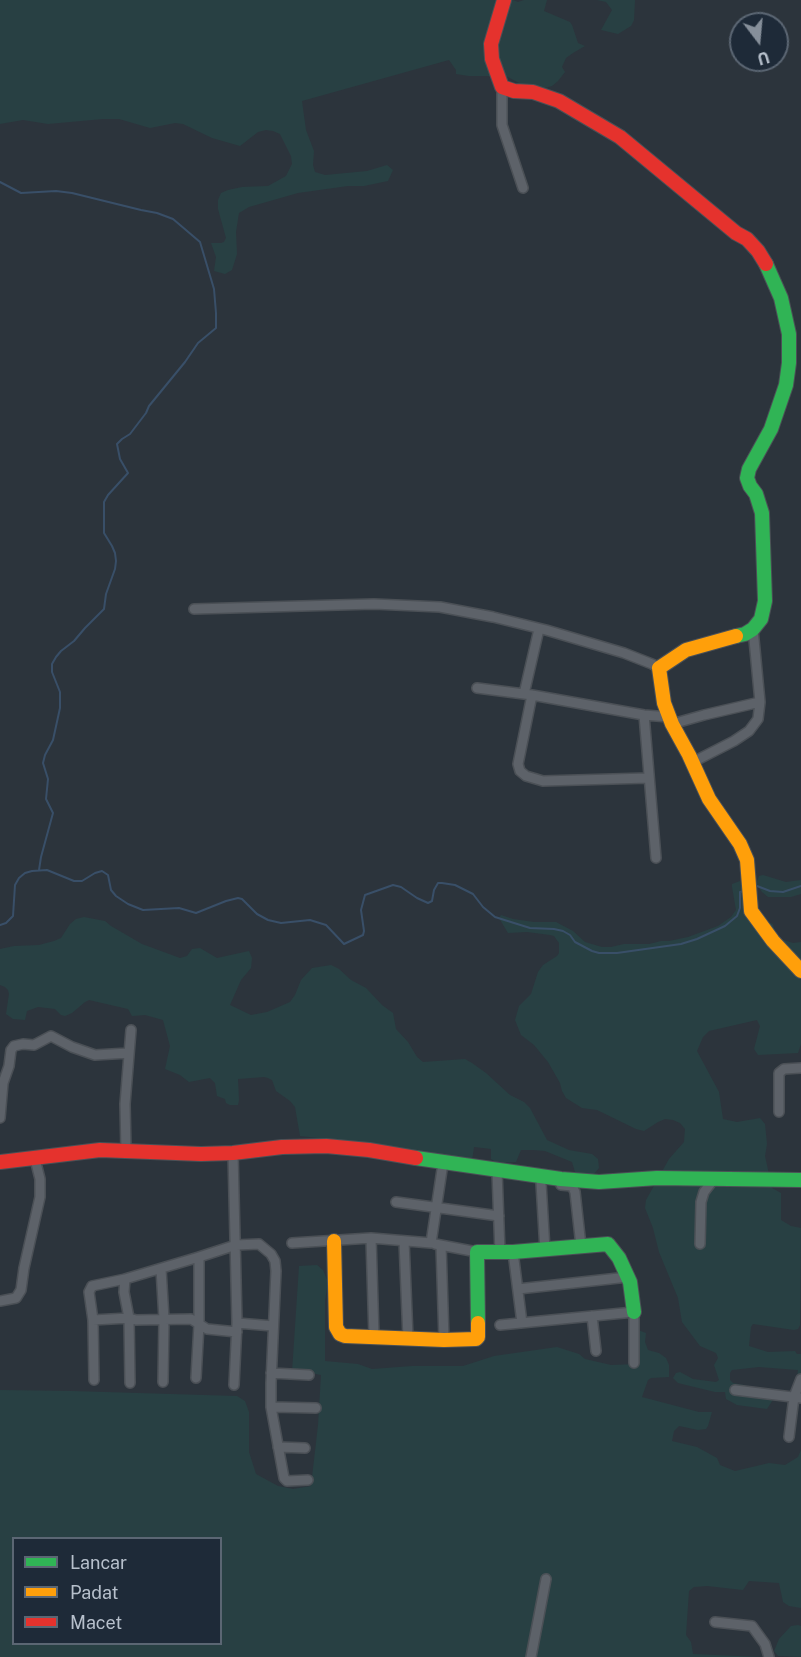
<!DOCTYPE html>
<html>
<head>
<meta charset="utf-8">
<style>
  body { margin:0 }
  #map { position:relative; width:801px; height:1657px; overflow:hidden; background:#2c343c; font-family:"Public Sans",sans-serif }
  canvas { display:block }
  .legend { position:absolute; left:12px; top:1537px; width:210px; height:108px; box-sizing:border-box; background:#1e2a38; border:2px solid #5b6673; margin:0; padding:8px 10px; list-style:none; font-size:18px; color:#b7c0cc }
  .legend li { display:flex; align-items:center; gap:12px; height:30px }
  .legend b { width:30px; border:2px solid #5b6673 }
  .north { position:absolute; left:729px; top:12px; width:60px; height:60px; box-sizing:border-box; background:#1e2a38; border:2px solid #5b6673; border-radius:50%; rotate:164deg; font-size:16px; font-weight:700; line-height:24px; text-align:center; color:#b7c0cc }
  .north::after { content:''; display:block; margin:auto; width:21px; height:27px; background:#868f9a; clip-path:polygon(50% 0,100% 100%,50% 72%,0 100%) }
</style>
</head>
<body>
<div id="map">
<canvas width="801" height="1657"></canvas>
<ul class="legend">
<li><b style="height:8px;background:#30b455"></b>Lancar</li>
<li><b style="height:8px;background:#ff9f0a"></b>Padat</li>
<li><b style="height:8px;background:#e5322d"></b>Macet</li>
</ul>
<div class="north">U</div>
</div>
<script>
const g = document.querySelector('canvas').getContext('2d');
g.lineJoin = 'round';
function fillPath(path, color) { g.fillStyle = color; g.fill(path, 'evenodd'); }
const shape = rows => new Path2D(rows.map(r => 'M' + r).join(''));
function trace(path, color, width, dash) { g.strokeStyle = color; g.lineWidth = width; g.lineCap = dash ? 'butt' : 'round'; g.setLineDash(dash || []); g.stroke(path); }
fillPath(shape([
  [0,0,513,0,518,2,524,0,547,0,544,11,570,22,572,25,578,43,585,46,573,53,566,58,562,67,565,72,558,81,552,86,545,88,521,84,506,76,469,76,456,74,456,70,449,60,302,101,306,130,314,151,313,165,315,172,325,175,367,171,387,165,393,170,388,181,364,186,348,186,298,193,249,207,239,213,236,232,237,254,232,270,225,274,214,271,216,257,211,243,221,243,224,242,226,238,218,209,218,200,221,193,228,190,242,187,268,186,286,176,292,164,291,156,280,134,273,131,266,130,258,132,240,146,212,138,183,124,175,123,150,128,119,119,103,119,48,124,23,120,0,124],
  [597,0,635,0,634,20,631,26,618,34,601,30,612,10,606,2],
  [763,875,786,882,801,880,801,894,791,897,768,897,762,892,756,884,759,876],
  [740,881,745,896,762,919,773,924,777,938,793,943,801,942,801,1044,798,1053,758,1055,754,1049,760,1026,757,1020,709,1031,703,1037,697,1051,719,1092,723,1119,737,1122,760,1118,765,1124,767,1144,765,1156,772,1188,781,1193,781,1220,791,1226,801,1228,800,1325,798,1329,794,1330,753,1324,751,1327,749,1346,768,1352,795,1351,797,1354,801,1354,801,1386,796,1386,798,1370,759,1367,732,1370,730,1373,730,1380,733,1383,744,1385,774,1398,767,1409,737,1405,726,1399,725,1392,715,1392,686,1385,678,1383,673,1378,676,1373,680,1372,693,1379,716,1382,719,1380,714,1365,718,1358,716,1353,700,1346,682,1322,678,1298,659,1252,653,1228,645,1208,646,1200,669,1159,684,1142,685,1129,680,1123,673,1120,665,1119,658,1122,644,1131,636,1129,597,1110,582,1108,566,1098,562,1091,560,1083,548,1062,534,1045,521,1035,515,1020,519,1006,531,994,538,972,543,965,557,956,559,953,559,943,554,936,550,935,527,932,508,933,499,918,501,915,513,919,534,922,556,922,573,931,585,942,602,947,611,947,624,944,649,944,661,941,669,941,688,937,718,926,731,917,736,910,732,887,732,884],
  [84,917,105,921,111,926,142,944,180,958,187,956,192,949,200,948,217,958,249,951,252,958,251,968,241,980,230,1005,251,1015,267,1012,290,1002,295,995,301,980,312,968,331,965,339,969,351,980,366,988,382,1005,393,1013,396,1029,408,1042,417,1057,423,1062,465,1059,472,1063,486,1073,510,1095,524,1102,530,1108,547,1140,569,1150,592,1154,598,1159,599,1168,593,1175,582,1175,575,1172,572,1162,545,1151,533,1150,521,1150,516,1162,497,1163,491,1159,491,1149,474,1147,472,1161,344,1141,300,1136,295,1107,290,1101,276,1091,272,1080,268,1078,264,1077,238,1079,239,1100,238,1105,230,1105,226,1103,225,1099,217,1096,215,1083,210,1078,189,1082,180,1075,165,1069,170,1046,163,1020,145,1015,132,1016,128,1009,89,1000,85,1002,72,1013,65,1016,61,1015,55,1009,38,1007,27,1011,25,1020,13,1019,6,1014,9,994,8,990,5,987,0,985,0,949,14,946,39,945,54,941,61,938,70,924,76,919],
  [317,1265,323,1270,328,1282,325,1301,325,1361,358,1364,372,1369,412,1366,463,1366,494,1356,557,1347,579,1354,585,1359,611,1365,638,1364,638,1330,646,1333,645,1342,648,1350,659,1353,666,1358,669,1365,669,1377,651,1378,648,1380,642,1397,699,1412,712,1412,708,1426,706,1429,698,1430,679,1426,674,1431,672,1441,697,1447,717,1458,720,1465,735,1471,769,1463,785,1465,798,1457,801,1450,801,1608,789,1606,783,1602,779,1583,749,1581,743,1590,707,1586,694,1587,689,1591,686,1635,691,1642,693,1654,761,1657,0,1657,0,1390,72,1391,237,1396,245,1401,249,1412,249,1452,256,1474,278,1486,293,1489,311,1486,318,1425,321,1375,306,1372,292,1372,299,1266],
  [14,1538,220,1538,220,1644,14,1644],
  [798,1625,801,1626,801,1657,778,1656,774,1651,779,1639,791,1626]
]), '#284043');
trace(shape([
  [0,182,21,193,56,191,72,193,141,210,157,213,173,219,200,242,214,289,216,313,216,328,198,343,185,362,149,406,146,413,130,434,122,439,117,444,120,459,128,473,108,495,104,502,104,533,112,546,115,553,116,561,115,569,106,594,104,609,85,628,74,641,61,651,56,657,52,664,52,672,60,692,60,708,53,740,45,755,43,763,48,779,46,799,53,813,41,857,39,870],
  [755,887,757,886,770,891,783,892,801,886],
  [0,925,6,923,13,916,15,885,19,878,25,873,32,871,47,870,74,881,82,881,95,873,102,871,108,875,111,890,116,896,128,904,143,910,179,908,196,913,226,901,238,898,242,899,257,914,268,920,281,923,310,920,326,925,344,944,363,935,364,931,361,910,365,895,393,885,401,887,417,898,428,903,432,901,434,890,438,883,442,883,455,885,473,894,483,907,495,917,530,928,554,929,563,931,570,935,575,942,592,951,599,953,617,953,681,944,697,939,725,926,737,916,740,908,740,892,744,891]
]), '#394f68', 2);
const street = shape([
  [502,87,502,125,523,188],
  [194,609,374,604,440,607,493,617,546,630,624,653,652,664,659,668],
  [477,688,532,695,644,715,669,717],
  [524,694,539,629],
  [532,695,518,764,520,771,526,776,543,781,648,778],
  [644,715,656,858],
  [672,724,704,715,760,702],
  [693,762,734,741,749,731,758,719,760,702,753,629],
  [779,1112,779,1073,784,1069,801,1068],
  [0,1118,3,1083,9,1066,11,1050,14,1046,23,1044,34,1045,51,1036,72,1047,95,1055,129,1053],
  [126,1151,125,1104,131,1030],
  [233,1153,237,1323,234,1385],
  [497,1171,500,1253],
  [541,1183,545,1250],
  [561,1185,572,1186,575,1192,581,1246],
  [396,1202,499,1216],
  [371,1238,374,1337],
  [404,1241,408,1338],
  [292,1243,371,1238,431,1243,443,1163],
  [435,1244,477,1252],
  [700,1244,701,1202,704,1192,714,1179],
  [441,1245,444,1340],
  [513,1252,522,1323],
  [161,1269,164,1319,163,1382],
  [125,1279,124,1292,129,1318,130,1383],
  [518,1289,628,1277],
  [0,1301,16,1298,21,1290,24,1268,40,1197,40,1179,35,1159],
  [592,1316,596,1351],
  [93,1320,129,1318,136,1320,191,1319,207,1329,237,1332],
  [237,1323,273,1326],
  [500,1325,634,1312,634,1363],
  [271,1373,309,1375],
  [196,1378,199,1324,199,1257,236,1245,259,1244,271,1254,275,1261,276,1271,271,1383,271,1407,284,1478,287,1481,308,1480],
  [94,1380,93,1320,89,1292,92,1286,125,1279,199,1257],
  [735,1390,801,1398],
  [271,1407,316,1408],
  [789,1437,794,1397,801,1379],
  [278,1447,305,1448],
  [715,1622,752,1626,765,1644,769,1657],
  [531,1657,546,1579]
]);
const fast = shape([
  [736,636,745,634,753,629,761,619,765,601,762,513,756,494,750,486,747,478,749,469,771,429,786,385,789,363,789,334,781,298,766,264],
  [416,1158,561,1179,599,1182,657,1178,801,1180],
  [478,1323,477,1252,513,1252,608,1244,619,1258,630,1282,634,1312]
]);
const slow = shape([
  [736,636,686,650,659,668,664,703,672,724,689,755,709,799,740,844,747,860,751,911,773,941,801,971],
  [334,1241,336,1327,340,1334,345,1336,444,1340,476,1339,478,1337,478,1323]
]);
const jam = shape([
  [504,0,491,44,492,59,502,87,514,91,533,92,559,101,620,137,736,233,747,239,758,251,766,264],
  [0,1162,100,1150,201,1154,233,1153,282,1147,326,1146,369,1150,416,1158]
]);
trace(street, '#4b5056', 12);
trace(fast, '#4b5056', 16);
trace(slow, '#4b5056', 16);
trace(jam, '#4b5056', 16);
trace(street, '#5d6269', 9);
trace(fast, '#30b455', 14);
trace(slow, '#ff9f0a', 14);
trace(jam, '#e5322d', 14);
</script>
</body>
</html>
